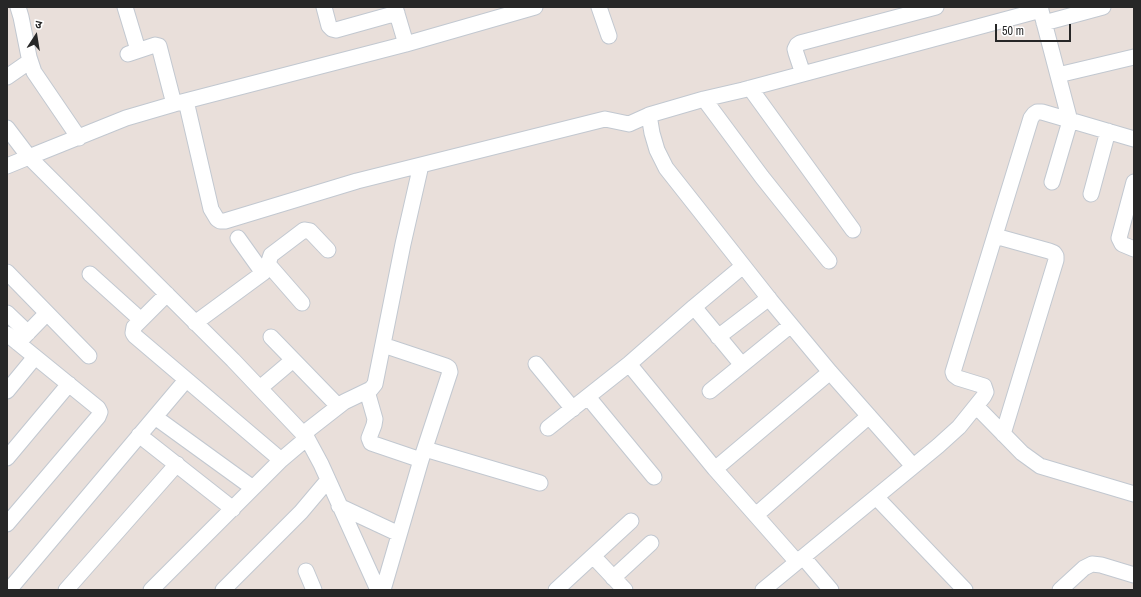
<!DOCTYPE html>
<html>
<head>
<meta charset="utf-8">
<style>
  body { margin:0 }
  #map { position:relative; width:1141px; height:597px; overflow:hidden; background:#e9dfda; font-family:"Archivo Narrow","Noto Sans Devanagari",sans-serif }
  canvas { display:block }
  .frame { position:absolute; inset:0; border:8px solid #272727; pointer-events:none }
  .north { position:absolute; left:16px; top:16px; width:40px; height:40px; -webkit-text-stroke:3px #fff; paint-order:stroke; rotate:12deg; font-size:11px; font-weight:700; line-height:16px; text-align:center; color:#272727 }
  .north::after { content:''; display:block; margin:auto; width:14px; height:18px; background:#272727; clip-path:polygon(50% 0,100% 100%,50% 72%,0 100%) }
  .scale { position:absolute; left:995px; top:24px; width:76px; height:18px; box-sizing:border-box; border:2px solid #272727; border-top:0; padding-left:5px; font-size:12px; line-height:14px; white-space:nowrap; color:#272727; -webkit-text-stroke:3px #fff; paint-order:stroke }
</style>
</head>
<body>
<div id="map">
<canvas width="1141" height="597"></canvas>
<div class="frame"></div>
<div class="north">उ</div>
<div class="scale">50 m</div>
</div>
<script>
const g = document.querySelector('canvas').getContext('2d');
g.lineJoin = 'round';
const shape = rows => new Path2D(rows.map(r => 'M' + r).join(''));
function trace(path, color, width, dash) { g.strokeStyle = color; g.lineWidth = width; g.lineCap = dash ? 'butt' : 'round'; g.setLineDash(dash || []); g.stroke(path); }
const minor = shape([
  [18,7,21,17,29,57,34,72,79,138],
  [125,7,138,50],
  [324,7,329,26,332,29,336,30,397,13],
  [395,7,406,44],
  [599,7,609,36],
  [1040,7,1070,121,1052,182],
  [1044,23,1103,7],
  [128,54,155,45,159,46,174,104],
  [803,74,796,53,795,49,797,45,800,43,936,7],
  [1058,75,1134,57],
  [7,77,30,61],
  [750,88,853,230],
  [704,99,762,177,829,261],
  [186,101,211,209,217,219,220,221,225,221,357,181,605,119,629,124,649,115,704,99,743,90,1041,10],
  [649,115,652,133,657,150,666,168,771,301,830,372,913,466],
  [7,128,29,157,7,166],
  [1134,182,1119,238,1122,244,1134,249],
  [1091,194,1108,131],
  [995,236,1049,251,1054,253,1056,256,1056,260,1003,434],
  [238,238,263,273],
  [268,264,302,303],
  [7,272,89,356],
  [90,274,141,320],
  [167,294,134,327,133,333,135,336,281,460],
  [694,307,742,365],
  [7,313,28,333],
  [195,323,263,273,266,270,271,255,304,230,310,231,328,250],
  [7,334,98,408,100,412,98,417,7,524],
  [271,337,338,406],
  [718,337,769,298],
  [18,343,47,313],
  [383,345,446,366,449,368,450,372,421,460,383,590],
  [536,364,573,409],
  [629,364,715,469,797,562],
  [260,388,293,360],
  [7,391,35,357],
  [367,391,375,419,374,425,369,438,371,443,421,460],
  [710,391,791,325],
  [588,397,654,477],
  [977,407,1022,453,1040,466,1134,494],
  [155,417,253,488],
  [548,428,629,364,694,307,743,266],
  [303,434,344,402,371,389,375,384,403,244,421,165],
  [139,435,233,509],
  [425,449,540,483],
  [7,458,69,384],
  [715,469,830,372],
  [877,498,965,590],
  [339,506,399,534],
  [756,515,869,416],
  [593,556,625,590],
  [803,557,831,590],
  [306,571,314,590],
  [613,578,651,543],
  [9,590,186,380],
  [66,590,177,464],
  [151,590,281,460,307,438],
  [223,590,301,512,328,480],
  [378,590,321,464,307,438,233,360,29,157,126,118,174,104,406,44,535,7],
  [556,590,631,521],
  [763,590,938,446,959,427,984,396,986,392,984,386,958,378,954,375,953,372,1031,118,1034,114,1037,112,1042,112,1134,139],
  [1060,590,1084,568,1092,564,1101,565,1134,575]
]);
trace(minor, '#c2c8d0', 17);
trace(minor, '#fff', 15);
</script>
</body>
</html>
